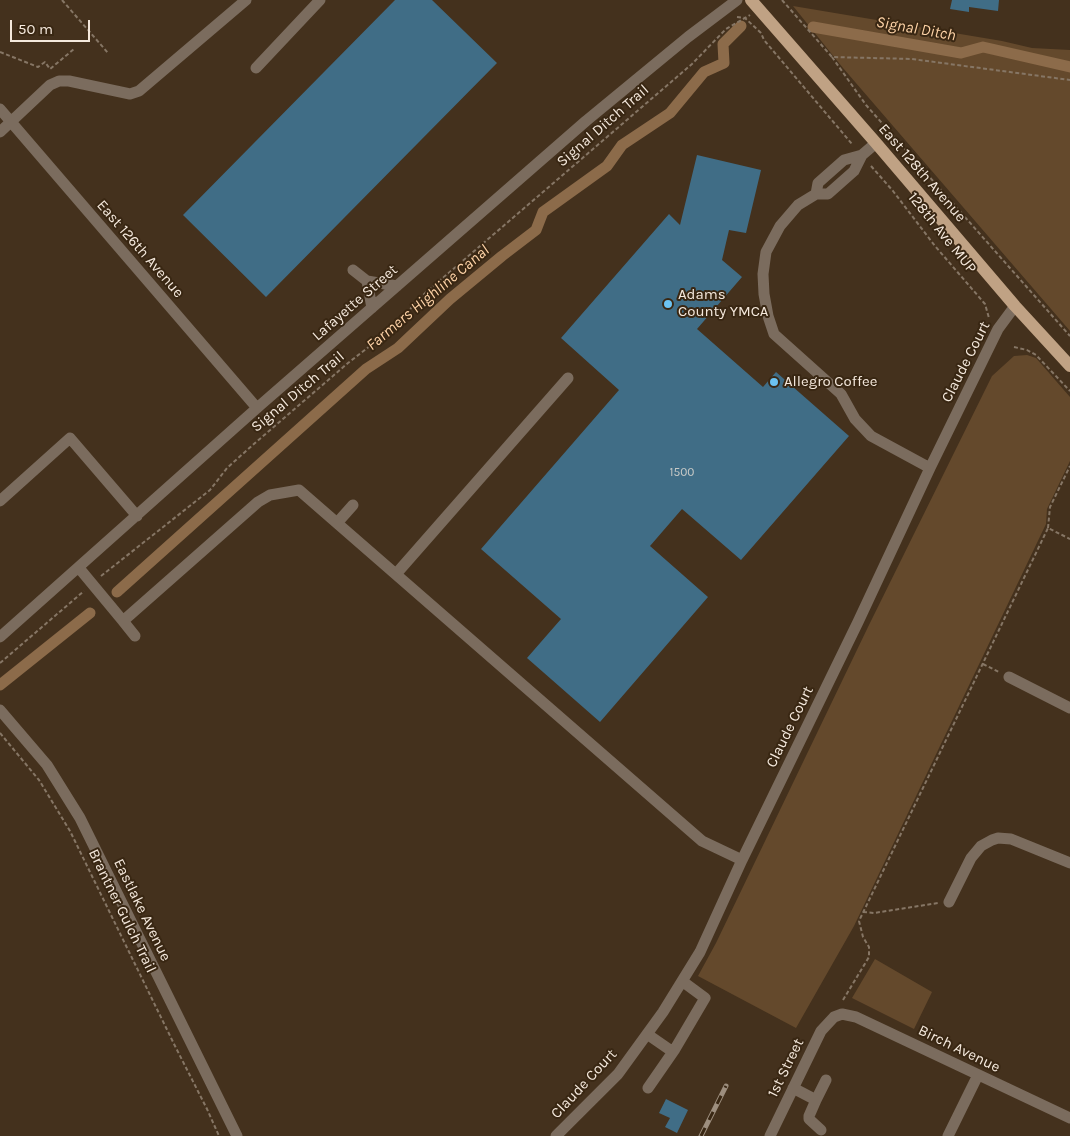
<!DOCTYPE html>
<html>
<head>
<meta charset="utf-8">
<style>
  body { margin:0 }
  #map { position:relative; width:1070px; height:1136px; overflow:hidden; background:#44311d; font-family:Karla,sans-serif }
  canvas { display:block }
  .scale { position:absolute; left:10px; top:20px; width:80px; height:22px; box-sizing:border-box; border:2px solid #f5e9dd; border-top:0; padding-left:6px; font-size:15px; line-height:18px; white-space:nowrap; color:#f5e9dd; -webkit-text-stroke:4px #392713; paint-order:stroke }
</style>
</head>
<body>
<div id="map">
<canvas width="1070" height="1136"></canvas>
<div class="scale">50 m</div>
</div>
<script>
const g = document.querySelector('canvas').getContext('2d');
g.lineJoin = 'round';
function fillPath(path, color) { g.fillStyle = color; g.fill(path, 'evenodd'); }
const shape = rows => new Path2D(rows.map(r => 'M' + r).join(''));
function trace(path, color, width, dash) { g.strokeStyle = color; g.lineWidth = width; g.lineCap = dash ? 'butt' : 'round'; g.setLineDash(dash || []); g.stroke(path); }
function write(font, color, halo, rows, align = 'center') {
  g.font = font + ' Karla,sans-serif'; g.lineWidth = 4; g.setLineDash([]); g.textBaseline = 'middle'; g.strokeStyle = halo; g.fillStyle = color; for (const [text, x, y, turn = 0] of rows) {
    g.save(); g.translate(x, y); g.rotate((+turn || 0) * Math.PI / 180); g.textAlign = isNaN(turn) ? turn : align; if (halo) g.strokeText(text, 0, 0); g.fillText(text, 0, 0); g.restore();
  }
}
fillPath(shape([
  [793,6,1002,41,1032,48,1070,50,1070,331,843,68],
  [1027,355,1036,358,1070,397,1070,461,1047,509,1046,524,854,926,796,1028,698,976,716,943,868,627,992,376,1014,356],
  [875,959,932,992,914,1029,852,998]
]), '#64492c');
trace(shape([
  [813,27,961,53,983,47,1070,67],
  [117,592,366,369,398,348,450,299,502,256,536,230,543,212,607,166,622,145,670,113,704,72,724,63,723,44,741,26],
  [0,685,90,613]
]), '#8c6b4a', 11);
fillPath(shape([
  [395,0,432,0,497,63,266,297,183,215],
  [952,0,999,0,998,11,969,7,969,12,950,9],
  [697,155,761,170,746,233,729,230,722,260,742,277,697,329,763,387,776,372,849,436,741,560,682,509,650,546,708,597,600,722,527,658,561,619,481,549,619,390,561,338,669,214,680,225],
  [666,1099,688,1110,677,1133,665,1127,670,1118,659,1113]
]), '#406d86');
trace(shape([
  [62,0,108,53],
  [782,0,832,57,912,59,1070,80],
  [737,17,745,18,761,33,764,40,852,144],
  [0,52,38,67,45,62,50,69,74,49],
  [832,57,866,105,1070,336],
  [871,166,893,191,935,246,985,304,989,318],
  [1014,347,1027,350,1036,355,1070,391],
  [1048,528,1050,507,1070,466],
  [101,576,210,490,227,468,255,443,348,363,393,328,423,295,692,64,726,29,750,15],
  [0,663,84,591],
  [983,664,999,672],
  [0,733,39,780,70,831,175,1046,207,1109,219,1136],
  [863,912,874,913,938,903],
  [843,1000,869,957,869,947,863,937,859,921,1048,528,1070,539]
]), '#867665', 2, [4, 2.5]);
trace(shape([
  [256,68,320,0],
  [0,109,257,408],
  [0,132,50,85,59,81,69,81,130,94,139,91,246,0],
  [862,155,854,171,828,194,816,194,798,205,780,226,766,252,763,274,764,294,768,316,774,334,841,394,855,419,871,436,930,468],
  [816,194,818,183,844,160,862,155,876,143],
  [353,270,367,281,397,286],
  [367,281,372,308],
  [0,501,70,438,137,516],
  [337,523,353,505],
  [79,568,123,621,258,502,270,495,299,490,702,841,742,860],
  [396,574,568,378],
  [123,621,135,636],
  [0,637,257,408,586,121,688,37,737,0],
  [1009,677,1070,708],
  [0,710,47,765,80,818,237,1136],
  [949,902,971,858,981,846,992,840,998,838,1011,839,1070,863],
  [647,1034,673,1052],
  [648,1088,675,1049,705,998,682,981],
  [793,1088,816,1100,826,1080],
  [816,1100,809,1116,809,1119,821,1130],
  [556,1136,618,1074,663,1012,700,952,742,860,858,622,930,468,998,329,1015,306],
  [770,1136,821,1031,834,1017,842,1014,856,1017,1070,1118],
  [948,1136,978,1075]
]), '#7b6c5e', 11);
trace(shape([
  [751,0,876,143,1015,306,1070,366]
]), '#c0a284', 12);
const rail = shape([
  [701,1136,726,1086]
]);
trace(rail, '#9d8e7e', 5);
trace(rail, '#392713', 3, [9]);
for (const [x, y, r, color] of [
  [668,304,5,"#6cc3f2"],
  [774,382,5,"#6cc3f2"]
]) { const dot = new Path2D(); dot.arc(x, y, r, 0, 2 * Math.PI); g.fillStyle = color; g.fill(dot); trace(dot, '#392713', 2); }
write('12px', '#c8cac7', null, [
  ["1500",682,473]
]);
write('15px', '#f5e9dd', '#392713', [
  ["Signal Ditch Trail",603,126,-41],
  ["East 128th Avenue",922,173,49],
  ["128th Ave MUP",942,233,51],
  ["East 126th Avenue",140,249,49],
  ["Lafayette Street",355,303,-41],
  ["Claude Court",966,362,-63],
  ["Signal Ditch Trail",298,392,-40],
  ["Claude Court",790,727,-64],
  ["Eastlake Avenue",142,910,64],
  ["Brantner Gulch Trail",122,911,64],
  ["Birch Avenue",959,1049,26],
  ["1st Street",786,1068,-64],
  ["Claude Court",584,1084,-47]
]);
write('15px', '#f5e9dd', '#392713', [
  ["Adams",678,295],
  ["County YMCA",678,312],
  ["Allegro Coffee",784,382]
], 'left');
write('italic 16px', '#fed3a7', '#392713', [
  ["Signal Ditch",916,29,10],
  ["Farmers Highline Canal",428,298,-40]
]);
</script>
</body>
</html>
